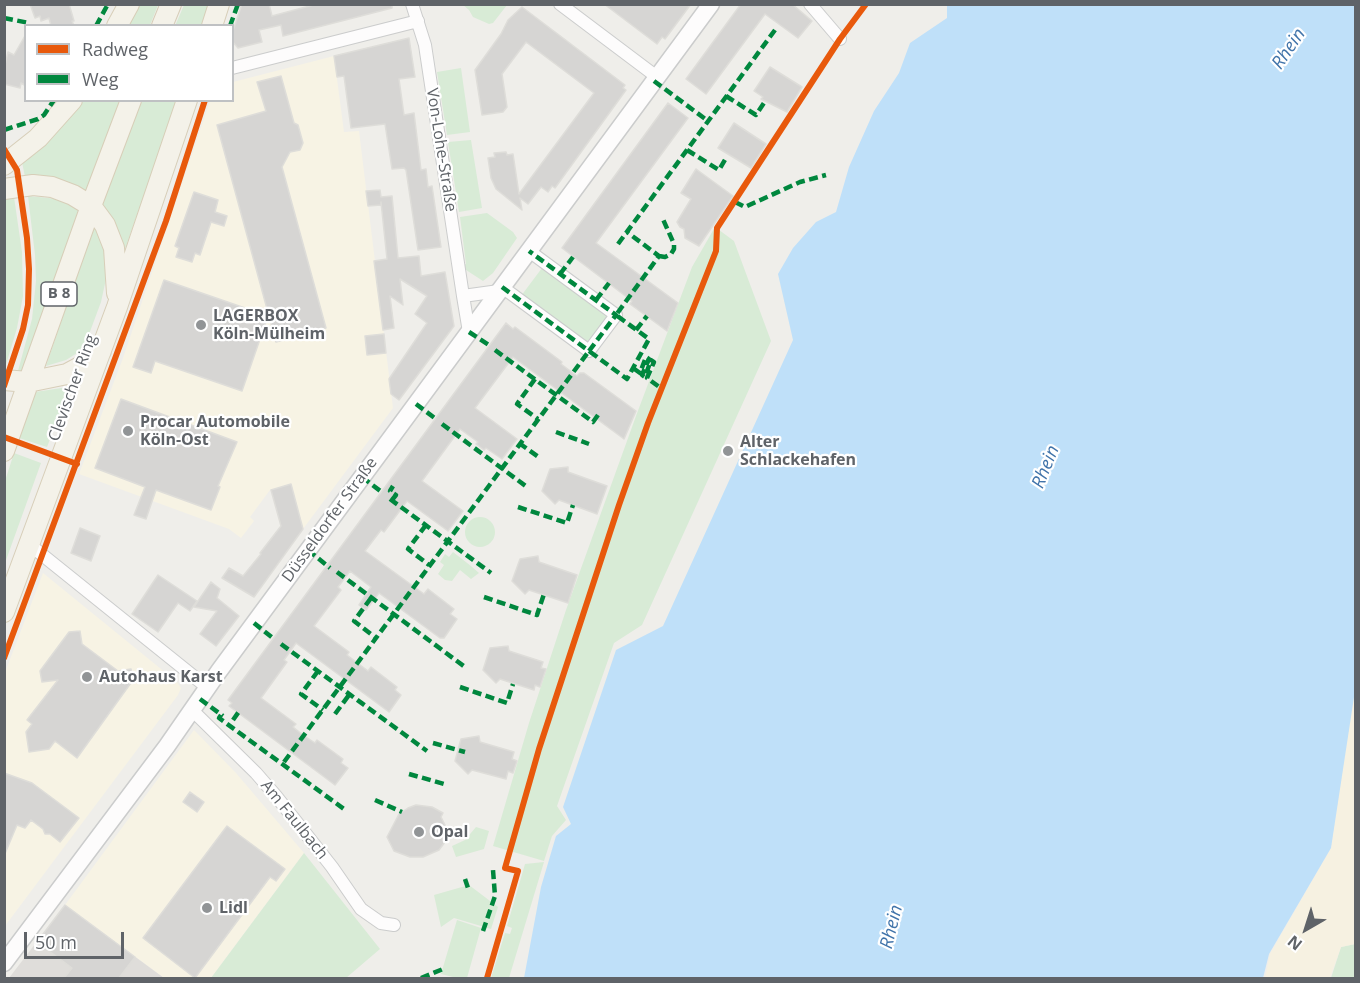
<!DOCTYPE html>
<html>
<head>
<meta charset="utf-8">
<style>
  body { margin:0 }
  #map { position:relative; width:1360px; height:983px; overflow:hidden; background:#efeeea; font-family:"Open Sans",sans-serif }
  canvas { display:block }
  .frame { position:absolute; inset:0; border:6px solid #5f6368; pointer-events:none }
  .legend { position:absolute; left:24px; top:24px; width:210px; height:78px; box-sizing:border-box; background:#fff; border:2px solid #bfc1c3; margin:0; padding:8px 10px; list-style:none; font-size:18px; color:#5f6368 }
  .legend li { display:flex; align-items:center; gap:12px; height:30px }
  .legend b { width:30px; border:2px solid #bfc1c3 }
  .north { position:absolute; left:1276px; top:899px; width:60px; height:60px; -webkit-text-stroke:4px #fff; paint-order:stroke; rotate:219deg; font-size:16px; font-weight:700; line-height:24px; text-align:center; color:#5f6368 }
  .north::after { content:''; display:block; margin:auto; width:21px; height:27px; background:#5f6368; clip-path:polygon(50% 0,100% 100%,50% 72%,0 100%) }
  .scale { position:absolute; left:24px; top:932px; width:100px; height:27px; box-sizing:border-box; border:3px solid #5f6368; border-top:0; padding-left:8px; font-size:18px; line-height:21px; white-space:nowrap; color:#5f6368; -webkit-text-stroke:4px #fff; paint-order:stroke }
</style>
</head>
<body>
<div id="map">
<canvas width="1360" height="983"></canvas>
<div class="frame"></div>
<ul class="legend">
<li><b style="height:8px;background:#e8590c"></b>Radweg</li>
<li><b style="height:8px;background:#00873e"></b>Weg</li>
</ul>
<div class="north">N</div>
<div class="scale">50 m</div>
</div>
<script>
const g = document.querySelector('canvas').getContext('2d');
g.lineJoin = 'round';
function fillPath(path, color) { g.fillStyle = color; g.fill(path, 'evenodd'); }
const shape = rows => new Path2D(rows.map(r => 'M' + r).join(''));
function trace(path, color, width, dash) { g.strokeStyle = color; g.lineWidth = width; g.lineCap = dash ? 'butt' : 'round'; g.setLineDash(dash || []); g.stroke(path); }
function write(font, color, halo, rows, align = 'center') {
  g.font = font + ' "Open Sans",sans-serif'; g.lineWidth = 4.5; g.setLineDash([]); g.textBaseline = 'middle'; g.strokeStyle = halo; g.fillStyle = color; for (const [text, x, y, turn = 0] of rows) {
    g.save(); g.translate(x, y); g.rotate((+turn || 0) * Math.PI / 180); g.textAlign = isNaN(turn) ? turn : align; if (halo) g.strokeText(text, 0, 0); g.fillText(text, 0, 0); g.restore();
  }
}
fillPath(shape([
  [334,56,344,132,359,131,393,408,303,529,291,484,270,490,250,517,254,521,241,538,229,529,79,474,123,358,210,101,232,100,233,82],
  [43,573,177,682,181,688,178,695,5,926,4,675],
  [194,730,236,773,304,853,211,978,164,978,65,905]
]), '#f7f3e4');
fillPath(shape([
  [65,905,164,978,9,978]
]), '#dfddda');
fillPath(shape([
  [137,5,158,5,150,25,125,26],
  [184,5,209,5,202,25,175,26],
  [463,5,507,5,493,23,489,24,473,17,469,10],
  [461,68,470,132,447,135,437,72],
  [81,101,121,101,86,192,25,177,22,162],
  [141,101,177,101,124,252,122,243,102,204],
  [471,140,482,208,459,212,448,142],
  [28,196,59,199,79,210,22,371,18,371,32,319,36,281,35,255],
  [14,197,22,252,23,296,17,328,5,368,5,199],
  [487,213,513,232,517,238,493,273,483,281,463,268,463,265,466,264,460,217],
  [715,227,734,241,771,341,642,625,614,643,557,806,566,820,552,836,544,861,493,846,529,723,566,610,636,416,692,267],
  [93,228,96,229,106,254,106,279,101,302,85,345,82,350,66,360,46,366],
  [542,268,607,317,587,345,521,296],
  [68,387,70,388,47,447,19,438,35,392],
  [14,453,41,463,5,563,5,481],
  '465 532a15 15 0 1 1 30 0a15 15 0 1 1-30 0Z',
  [453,552,471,566,479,573,471,579,460,570,452,581,445,580,438,574,444,565,440,562,445,554,449,557],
  [476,827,489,831,484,849,456,857,452,846,465,840],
  [304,853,380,949,346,978,211,978],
  [544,862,509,978,491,978,505,933,510,934,512,928,507,926,525,864],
  [469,885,498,907,491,929,454,918,441,927,434,895],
  [457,920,481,928,467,978,457,978,441,974],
  [1355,944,1355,978,1331,978,1341,947]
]), '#d8ebd6');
fillPath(shape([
  [1355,684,1355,944,1341,947,1330,978,1265,978,1270,954,1331,848]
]), '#f6f1e1');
fillPath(shape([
  [947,5,1355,5,1356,684,1331,848,1269,954,1263,978,524,978,541,887,556,836,571,824,563,807,616,650,663,626,793,340,778,274,793,248,816,222,836,212,849,167,874,111,899,73,910,43,947,18]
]), '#bfe0f9');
const building = shape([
  [30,4,69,4,74,21,72,21,74,26,51,26,49,18,41,21,40,16,35,18,30,4],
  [242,4,269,4,272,16,317,4,392,4,392,8,283,36,281,25,259,30,262,42,238,48,232,41,232,34,242,4],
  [604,4,691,4,665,39,662,37,657,44,604,4],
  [741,4,792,4,812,21,798,38,765,14,706,94,686,79,741,4],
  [522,7,625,85,623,88,626,90,555,188,552,186,548,192,541,187,528,204,520,198,522,210,496,189,491,178,488,158,495,157,494,153,506,152,507,155,513,154,519,194,594,93,526,42,502,74,507,107,503,112,482,115,475,70,501,34,508,20,522,7],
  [26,34,26,86,21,83,20,88,4,84,4,69,8,52,14,55,26,34],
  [409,38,415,77,399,79,404,115,414,113,421,170,426,169,428,187,432,186,441,247,418,250,406,170,404,168,392,169,385,124,351,128,344,76,337,77,334,56,409,38],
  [770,67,802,87,787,112,761,99,763,97,754,91,770,67],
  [281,76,294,123,298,125,303,143,300,150,290,152,282,167,326,328,276,342,217,125,266,111,257,82,281,76],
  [668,103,688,118,596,243,678,303,667,331,630,304,632,301,562,248,668,103],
  [734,123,766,144,751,168,718,148,734,123],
  [696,169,733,196,699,246,685,238,684,229,680,227,677,222,691,199,681,193,696,169],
  [380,190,381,197,392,196,398,258,419,256,421,276,445,272,454,326,399,400,391,394,389,379,427,323,415,314,427,296,400,279,403,305,390,296,394,328,383,330,374,261,387,259,381,202,381,205,368,206,366,191,380,190],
  [194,192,218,200,215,212,227,216,224,226,211,222,200,255,195,253,192,262,176,257,179,248,175,246,194,192],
  [164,280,268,316,242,391,155,361,151,373,133,367,164,280],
  [506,323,513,329,515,327,562,362,561,364,577,376,580,373,584,373,636,411,624,439,513,357,475,408,517,439,502,459,486,448,484,450,476,444,478,442,460,429,422,481,463,511,448,531,407,501,384,532,381,530,365,551,424,594,428,589,454,609,450,614,457,619,444,638,440,638,379,593,366,610,359,605,371,587,350,571,338,587,341,590,314,626,349,652,347,655,368,671,371,667,397,687,395,690,401,695,389,712,296,643,284,660,287,662,261,698,296,724,293,727,303,735,315,743,317,740,343,759,341,763,348,768,335,785,229,706,232,703,228,700,506,323],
  [384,334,386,353,367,355,365,336,384,334],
  [121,399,237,442,218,486,220,487,211,510,156,490,146,519,134,515,145,487,95,468,121,399],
  [568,467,568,472,607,486,597,514,559,500,555,504,542,491,550,469,568,467],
  [291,484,303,529,254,597,222,578,229,568,243,576,261,554,260,553,281,526,271,490,291,484],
  [80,528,100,536,91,561,71,553,80,528],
  [538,556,539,562,577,575,568,603,529,590,525,594,512,581,520,559,538,556],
  [158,575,197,601,190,611,178,603,158,632,132,614,158,575],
  [211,582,220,589,217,598,239,616,216,646,200,634,217,611,194,607,211,582],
  [80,631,82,644,118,671,131,669,133,680,77,758,55,741,49,749,29,752,26,732,32,724,27,720,58,680,42,682,40,671,69,632,80,631],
  [508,646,509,651,543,662,541,668,546,669,540,687,535,685,534,690,500,679,496,683,483,670,490,648,508,646],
  [479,736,480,742,514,752,512,759,517,761,513,773,508,771,506,779,472,770,468,774,455,761,461,739,479,736],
  [4,773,32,783,79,818,60,842,50,834,45,834,43,829,31,820,25,828,17,825,4,856,4,773],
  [190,792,204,802,197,812,183,802,190,792],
  [416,805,432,807,443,813,441,817,446,827,449,829,445,842,439,850,423,857,410,857,394,851,387,837,399,814,408,808,416,805],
  [227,826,285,869,276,881,270,877,195,978,143,938,227,826],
  [65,905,135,957,119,978,64,978,72,968,37,942,65,905]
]);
fillPath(building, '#d6d5d3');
trace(building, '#deddd9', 1.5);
const minor = shape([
  [412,4,425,45,463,296,499,291],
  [560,4,657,77],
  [810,4,840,39],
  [232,68,418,21],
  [502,287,589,351,616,315,529,251],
  [463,296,469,332],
  [30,545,208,688],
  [193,711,256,773,276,796,332,867,361,909,381,923,394,925]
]);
const tertiary = shape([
  [4,963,167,746,219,671,711,4]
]);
const primary = shape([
  [117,26,129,4],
  [162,26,171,4],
  [212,26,219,4],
  [4,165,38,138,72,100],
  [4,189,33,185,52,187,73,195,91,206,105,225,114,248,117,293],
  [4,380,28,382,67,374,80,367,101,351],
  [4,451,91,206,131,100],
  [4,612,117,307,187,100]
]);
trace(minor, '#cbcccc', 14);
trace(tertiary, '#cbcccc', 19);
trace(primary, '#d7ceb8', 22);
trace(minor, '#fdfcfc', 12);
trace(tertiary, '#fdfcfc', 16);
trace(primary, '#f4f2e9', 20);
trace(shape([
  [4,18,29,23],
  [96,26,108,4],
  [230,26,238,4],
  [654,81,708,121],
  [726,96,756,115,764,103],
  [4,130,38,119,44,115,54,100],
  [687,150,719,170,726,158],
  [735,202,745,207,800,182,826,175],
  [618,244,775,30],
  [659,256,665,257,671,254,674,249,674,244,662,217],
  [560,274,573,257],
  [502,287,589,351,616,315,529,251],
  [596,300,609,283],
  [636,330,647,316],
  [469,332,489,345],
  [495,350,593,422,598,415],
  [633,368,640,373,646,357,649,359,642,375,645,377,651,360,654,362,647,378,662,389],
  [535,379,517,404,538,419],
  [416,404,436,419],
  [442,424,527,487],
  [556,432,589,444],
  [519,443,540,458],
  [362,477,383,493],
  [390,499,491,573],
  [392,500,396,495,390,491,393,486],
  [518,507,567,523,573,505],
  [426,525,408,549,429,565],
  [308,550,330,568],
  [337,572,465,667],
  [484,597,537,615,544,594],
  [371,598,354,621,376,638],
  [254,623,274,639],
  [281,644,427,751],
  [318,671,301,694,323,710],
  [460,687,507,703,513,684],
  [200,699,223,716],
  [335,714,349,695],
  [221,715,219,718,344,809],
  [233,720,240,710],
  [433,743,465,752],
  [284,762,589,351,627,379,649,339,616,315,659,256,627,232],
  [409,774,444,784],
  [375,800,402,812],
  [465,879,469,891],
  [483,931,495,896,493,870],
  [421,978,443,969]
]), '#00873e', 4.5, [9, 4.5]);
trace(shape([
  [4,149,17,170,27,238,29,269,28,305,23,329,4,386],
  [4,437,77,464],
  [4,658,166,221,205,100],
  [487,978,518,871,505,868,539,749,619,505,648,423,716,251,717,228,840,39,866,4]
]), '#e8590c', 6);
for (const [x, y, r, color] of [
  [201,325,6,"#919496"],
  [128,431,6,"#919496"],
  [728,451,6,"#919496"],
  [87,677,6,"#919496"],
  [419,832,6,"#919496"],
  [207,908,6,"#919496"]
]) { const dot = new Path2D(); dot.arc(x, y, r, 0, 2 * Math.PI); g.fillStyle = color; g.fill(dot); trace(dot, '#fff', 2); }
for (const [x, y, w] of [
  [59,294,36]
]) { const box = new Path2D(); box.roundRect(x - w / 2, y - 12, w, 24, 4.5); g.fillStyle = '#fff'; g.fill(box); trace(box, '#5f6368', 1.5); }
write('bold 15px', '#5f6368', null, [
  ["B 8",59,294]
]);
write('16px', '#5f6368', '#fff', [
  ["Von-Lohe-Straße",441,150,81],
  ["Clevischer Ring",73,388,-70],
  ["Düsseldorfer Straße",330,520,-54],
  ["Am Faulbach",294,820,51]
]);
write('bold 16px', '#5f6368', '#fff', [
  ["LAGERBOX",213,316],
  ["Köln-Mülheim",213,334],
  ["Procar Automobile",140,422],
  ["Köln-Ost",140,440],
  ["Alter",740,442],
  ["Schlackehafen",740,460],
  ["Autohaus Karst",99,677],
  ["Opal",431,832],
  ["Lidl",219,908]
], 'left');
write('italic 18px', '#4174aa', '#fff', [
  ["Rhein",1289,49,-56],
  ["Rhein",1046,467,-68],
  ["Rhein",892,927,-76]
]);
</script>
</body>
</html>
